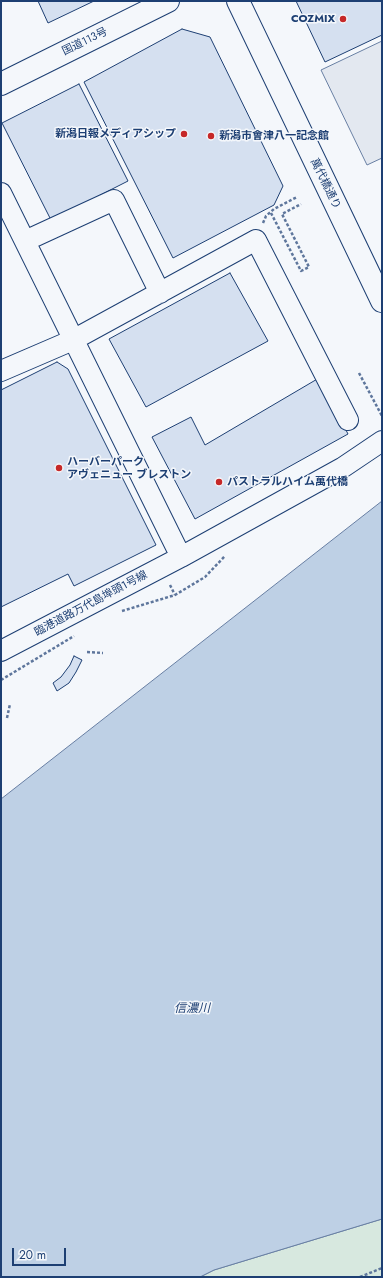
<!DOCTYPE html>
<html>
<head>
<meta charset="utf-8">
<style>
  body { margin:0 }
  #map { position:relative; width:383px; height:1278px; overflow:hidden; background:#f4f7fb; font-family:Jost,sans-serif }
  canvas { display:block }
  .frame { position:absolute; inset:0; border:2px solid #1d3f73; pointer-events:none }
  .scale { position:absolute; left:12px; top:1248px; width:54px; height:18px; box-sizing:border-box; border:2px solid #1d3f73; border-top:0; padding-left:5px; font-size:12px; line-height:14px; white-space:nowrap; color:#1d3f73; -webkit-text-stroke:3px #f4f7fb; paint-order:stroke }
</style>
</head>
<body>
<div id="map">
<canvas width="383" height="1278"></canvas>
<div class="frame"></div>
<div class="scale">20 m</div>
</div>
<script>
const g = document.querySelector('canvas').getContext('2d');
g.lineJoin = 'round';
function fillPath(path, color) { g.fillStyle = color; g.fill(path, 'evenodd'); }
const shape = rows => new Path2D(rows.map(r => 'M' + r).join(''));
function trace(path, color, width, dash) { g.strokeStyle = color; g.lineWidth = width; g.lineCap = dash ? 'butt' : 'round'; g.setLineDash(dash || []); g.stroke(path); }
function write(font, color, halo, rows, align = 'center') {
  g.font = font + ' Jost,"Noto Sans JP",sans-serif'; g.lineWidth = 3; g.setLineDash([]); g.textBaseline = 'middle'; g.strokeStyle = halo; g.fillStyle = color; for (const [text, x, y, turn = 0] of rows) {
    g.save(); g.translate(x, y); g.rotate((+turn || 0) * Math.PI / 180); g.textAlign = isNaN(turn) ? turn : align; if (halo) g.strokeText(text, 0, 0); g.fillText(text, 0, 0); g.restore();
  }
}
const green = shape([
  [382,1219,382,1277,200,1277,214,1270,382,1219]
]);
fillPath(green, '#d7e8df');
trace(green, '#687fa3', 1);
const parking = shape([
  [382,41,382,158,367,165,321,70,382,41]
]);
fillPath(parking, '#e3e8f0');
trace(parking, '#687fa3', 1);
const water = shape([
  [382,501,382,1219,214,1270,200,1277,1,1277,1,799,382,501]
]);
fillPath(water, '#bed0e5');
trace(water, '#687fa3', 1);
const building = shape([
  [38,1,94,1,48,23,38,1],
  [296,1,382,1,382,35,325,62,296,1],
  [182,29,210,37,283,186,274,205,173,258,84,82,182,29],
  [79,84,128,181,51,220,2,123,79,84],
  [230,273,268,341,146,407,109,339,230,273],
  [57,362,68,369,156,545,74,586,68,574,1,607,1,390,57,362],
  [319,378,348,434,195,519,152,437,191,417,205,445,319,378],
  [74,656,82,660,76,672,69,683,57,691,53,683,61,677,70,665,74,656]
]);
fillPath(building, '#d5e0f0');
trace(building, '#1d3f73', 1);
const minor = shape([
  [1,193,181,557],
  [25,241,114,200,160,293],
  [1,371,73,340,256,240,348,420],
  [1,651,181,557,342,468,382,441]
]);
const highway = shape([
  [238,1,382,301],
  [1,84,168,1]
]);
trace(minor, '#1d3f73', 22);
trace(highway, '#1d3f73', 24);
trace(shape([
  [271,213,301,271,309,267,282,214,301,204],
  [263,223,266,216,274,209,297,197],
  [359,373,382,416],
  [170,585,175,595],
  [122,611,175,595,205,577,225,556],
  [87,652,103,653],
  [1,680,74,636],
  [7,718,10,704],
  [360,1277,382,1268]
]), '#5e769c', 2.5, [3, 2]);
trace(minor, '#f4f7fb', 20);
trace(highway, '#f4f7fb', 22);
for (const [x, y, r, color] of [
  [343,19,4,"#c62828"],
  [184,134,4,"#c62828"],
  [211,136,4,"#c62828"],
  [59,468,4,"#c62828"],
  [219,482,4,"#c62828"]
]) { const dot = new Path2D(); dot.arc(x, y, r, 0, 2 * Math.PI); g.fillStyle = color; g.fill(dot); trace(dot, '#f4f7fb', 1.5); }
write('bold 11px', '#1d3f73', '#f4f7fb', [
  ["COZMIX",335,19,"right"],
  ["新潟日報メディアシップ",176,134,"right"],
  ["新潟市會津八一記念館",219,136],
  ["ハーバーパーク",67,462],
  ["アヴェニュー ブレストン",67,475],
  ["パストラルハイム萬代橋",227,482]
], 'left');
write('11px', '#1d3f73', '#f4f7fb', [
  ["国道113号",85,42,-26],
  ["萬代橋通り",325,184,64],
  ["臨港道路万代島埠頭1号線",91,604,-28]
]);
write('italic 12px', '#1d3f73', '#f4f7fb', [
  ["信濃川",192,1009]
]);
</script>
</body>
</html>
